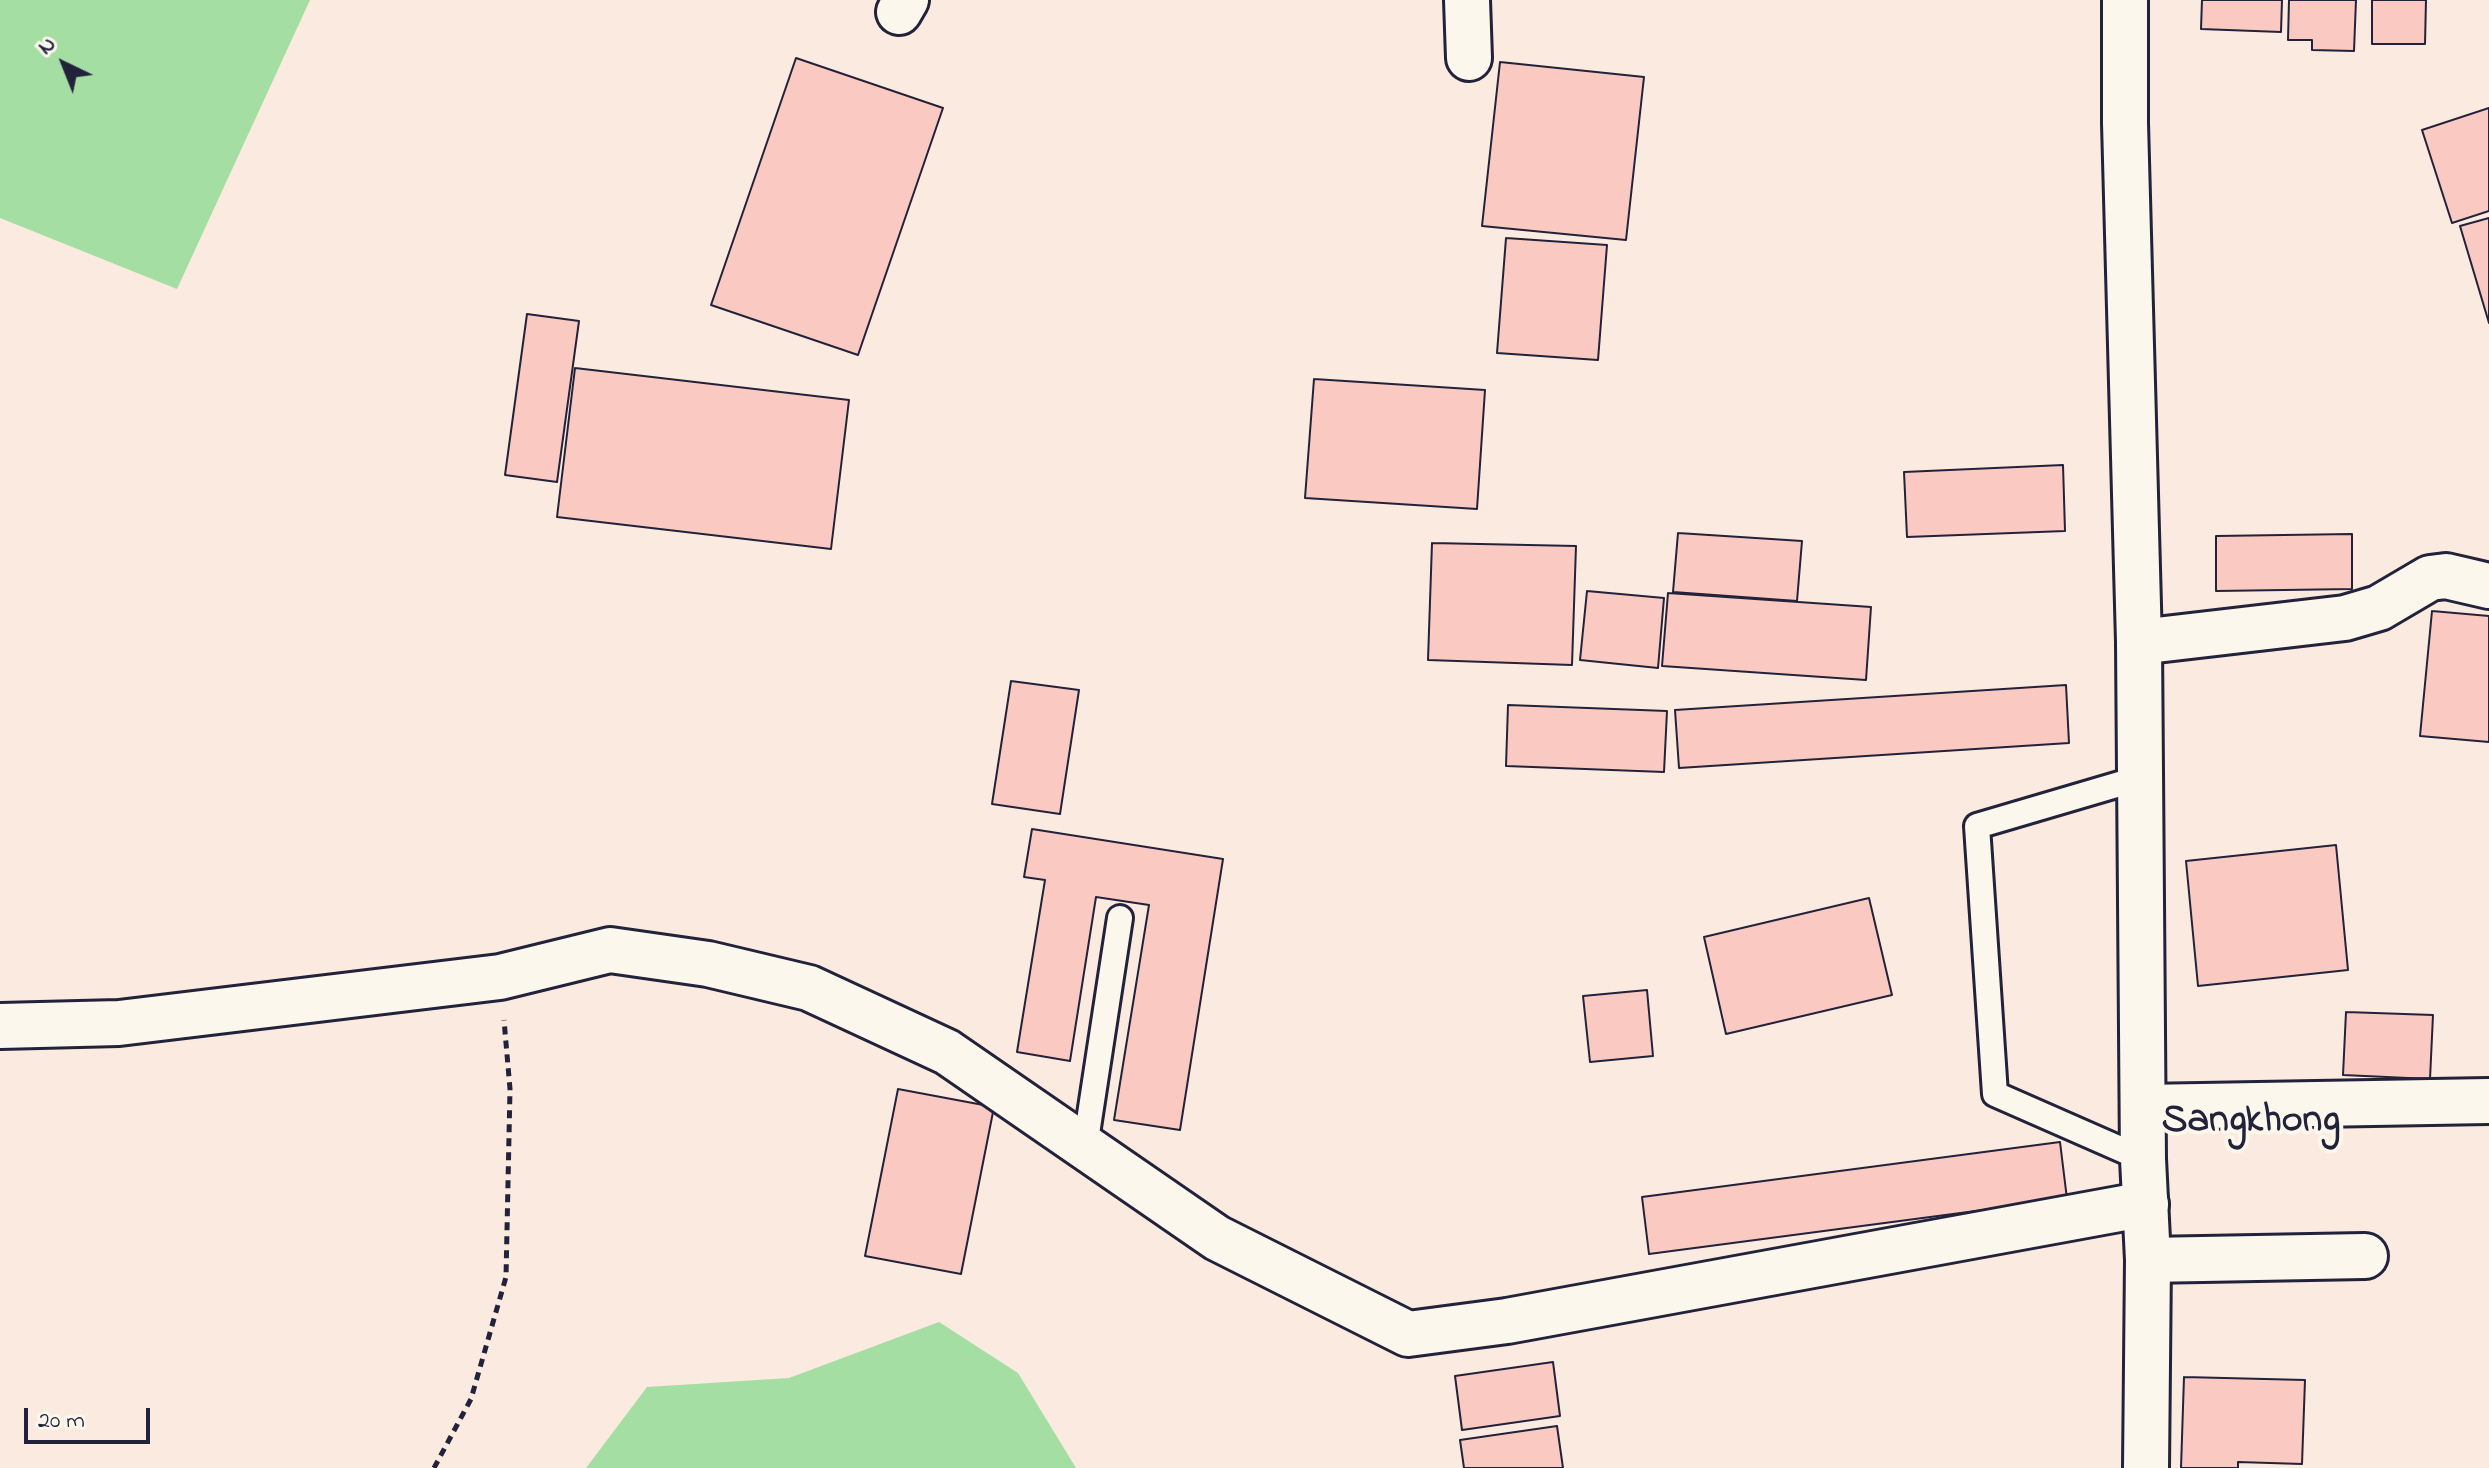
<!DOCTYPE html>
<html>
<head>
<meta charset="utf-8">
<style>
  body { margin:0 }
  #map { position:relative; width:2489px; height:1468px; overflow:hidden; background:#fbeadf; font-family:"Indie Flower",sans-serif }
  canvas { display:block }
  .north { position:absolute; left:24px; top:24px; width:80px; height:80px; -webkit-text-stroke:6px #fbf7ec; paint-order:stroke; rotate:317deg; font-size:22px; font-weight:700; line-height:32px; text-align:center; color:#22223b }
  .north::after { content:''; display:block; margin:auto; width:28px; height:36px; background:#22223b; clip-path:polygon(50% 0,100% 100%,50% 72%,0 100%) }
  .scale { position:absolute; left:24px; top:1408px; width:126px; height:36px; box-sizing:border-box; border:4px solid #22223b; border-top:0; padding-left:10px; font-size:24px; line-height:28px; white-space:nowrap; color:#22223b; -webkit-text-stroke:6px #fbf7ec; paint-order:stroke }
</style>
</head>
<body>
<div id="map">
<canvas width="2489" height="1468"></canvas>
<div class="north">N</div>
<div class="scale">20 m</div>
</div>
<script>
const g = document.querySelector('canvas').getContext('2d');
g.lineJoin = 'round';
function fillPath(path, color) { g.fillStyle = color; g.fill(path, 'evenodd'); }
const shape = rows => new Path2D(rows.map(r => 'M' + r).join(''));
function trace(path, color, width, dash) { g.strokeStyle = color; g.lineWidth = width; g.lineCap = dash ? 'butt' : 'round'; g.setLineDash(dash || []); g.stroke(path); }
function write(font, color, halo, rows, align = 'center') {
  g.font = font + ' "Indie Flower",sans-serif'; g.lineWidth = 8; g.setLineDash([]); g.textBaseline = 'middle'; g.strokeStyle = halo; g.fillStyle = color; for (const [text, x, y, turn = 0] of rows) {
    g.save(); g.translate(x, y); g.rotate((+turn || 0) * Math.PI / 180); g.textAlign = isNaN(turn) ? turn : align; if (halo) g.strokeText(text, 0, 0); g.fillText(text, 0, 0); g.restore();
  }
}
fillPath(shape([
  [0,0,310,0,177,289,0,218],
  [939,1322,1018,1373,1076,1468,586,1468,647,1387,789,1378]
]), '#a5dea3');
const building = shape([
  [2202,0,2282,0,2281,32,2201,29,2202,0],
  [2289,0,2356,0,2354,51,2312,50,2312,40,2288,40,2289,0],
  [2372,0,2426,0,2425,44,2372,44,2372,0],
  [796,58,943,108,858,355,711,305,796,58],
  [1500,62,1644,77,1626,240,1482,226,1500,62],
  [2489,108,2489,211,2452,223,2422,130,2489,108],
  [2489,218,2489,323,2460,226,2489,218],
  [1506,238,1607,245,1598,360,1497,353,1506,238],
  [527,314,579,321,557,482,505,475,527,314],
  [575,368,849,400,831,549,557,517,575,368],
  [1314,379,1485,390,1477,509,1305,498,1314,379],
  [2063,465,2065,531,1907,537,1904,472,2063,465],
  [1678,533,1802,541,1797,601,1673,592,1678,533],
  [2352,534,2352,589,2216,591,2216,536,2352,534],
  [1432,543,1576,546,1572,665,1428,660,1432,543],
  [1587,591,1664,598,1658,668,1580,660,1587,591],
  [1668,593,1871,607,1866,680,1662,666,1668,593],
  [2432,611,2489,616,2489,742,2420,736,2432,611],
  [1011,681,1079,690,1060,814,992,804,1011,681],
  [2066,685,2069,743,1679,768,1675,710,2066,685],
  [1508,705,1667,711,1664,772,1506,766,1508,705],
  [1032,829,1223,859,1180,1130,1114,1120,1149,905,1096,897,1070,1061,1017,1052,1045,880,1024,877,1032,829],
  [2336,845,2348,970,2198,986,2186,861,2336,845],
  [1869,898,1892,995,1726,1034,1704,937,1869,898],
  [1647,990,1653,1056,1590,1062,1583,996,1647,990],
  [2346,1012,2433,1015,2430,1079,2343,1075,2346,1012],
  [898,1089,994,1107,961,1274,865,1256,898,1089],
  [2060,1142,2067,1199,1649,1254,1642,1197,2060,1142],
  [1553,1362,1560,1416,1462,1430,1455,1376,1553,1362],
  [2184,1377,2305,1380,2302,1464,2238,1462,2238,1468,2181,1468,2184,1377],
  [1557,1426,1563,1468,1464,1468,1460,1440,1557,1426]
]);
fillPath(building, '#facac2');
trace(building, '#22223b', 2);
const lane = shape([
  [2140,778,1977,826,1995,1094,2143,1159],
  [1085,1147,1120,918]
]);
const street = shape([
  [1467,0,1469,58],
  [899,12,906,0],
  [2139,642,2345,618,2379,608,2430,578,2446,576,2489,586],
  [0,1026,119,1023,500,977,610,950,708,964,809,988,947,1052,1217,1238,1408,1334,1507,1321,2146,1204],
  [2143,1107,2489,1101],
  [2148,1260,2365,1256]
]);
const secondary = shape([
  [2125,0,2125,123,2139,642,2143,1159,2148,1260,2146,1468]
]);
trace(lane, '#22223b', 30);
trace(street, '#22223b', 50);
trace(secondary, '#22223b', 50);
trace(shape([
  [434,1468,471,1399,506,1277,510,1089,504,1020]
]), '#22223b', 5, [8, 6]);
trace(lane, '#fbf7ec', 24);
trace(street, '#fbf7ec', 44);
trace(secondary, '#fbf7ec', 44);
write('bold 40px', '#22223b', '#fbf7ec', [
  ["Sangkhong",2251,1123]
]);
</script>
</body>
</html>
